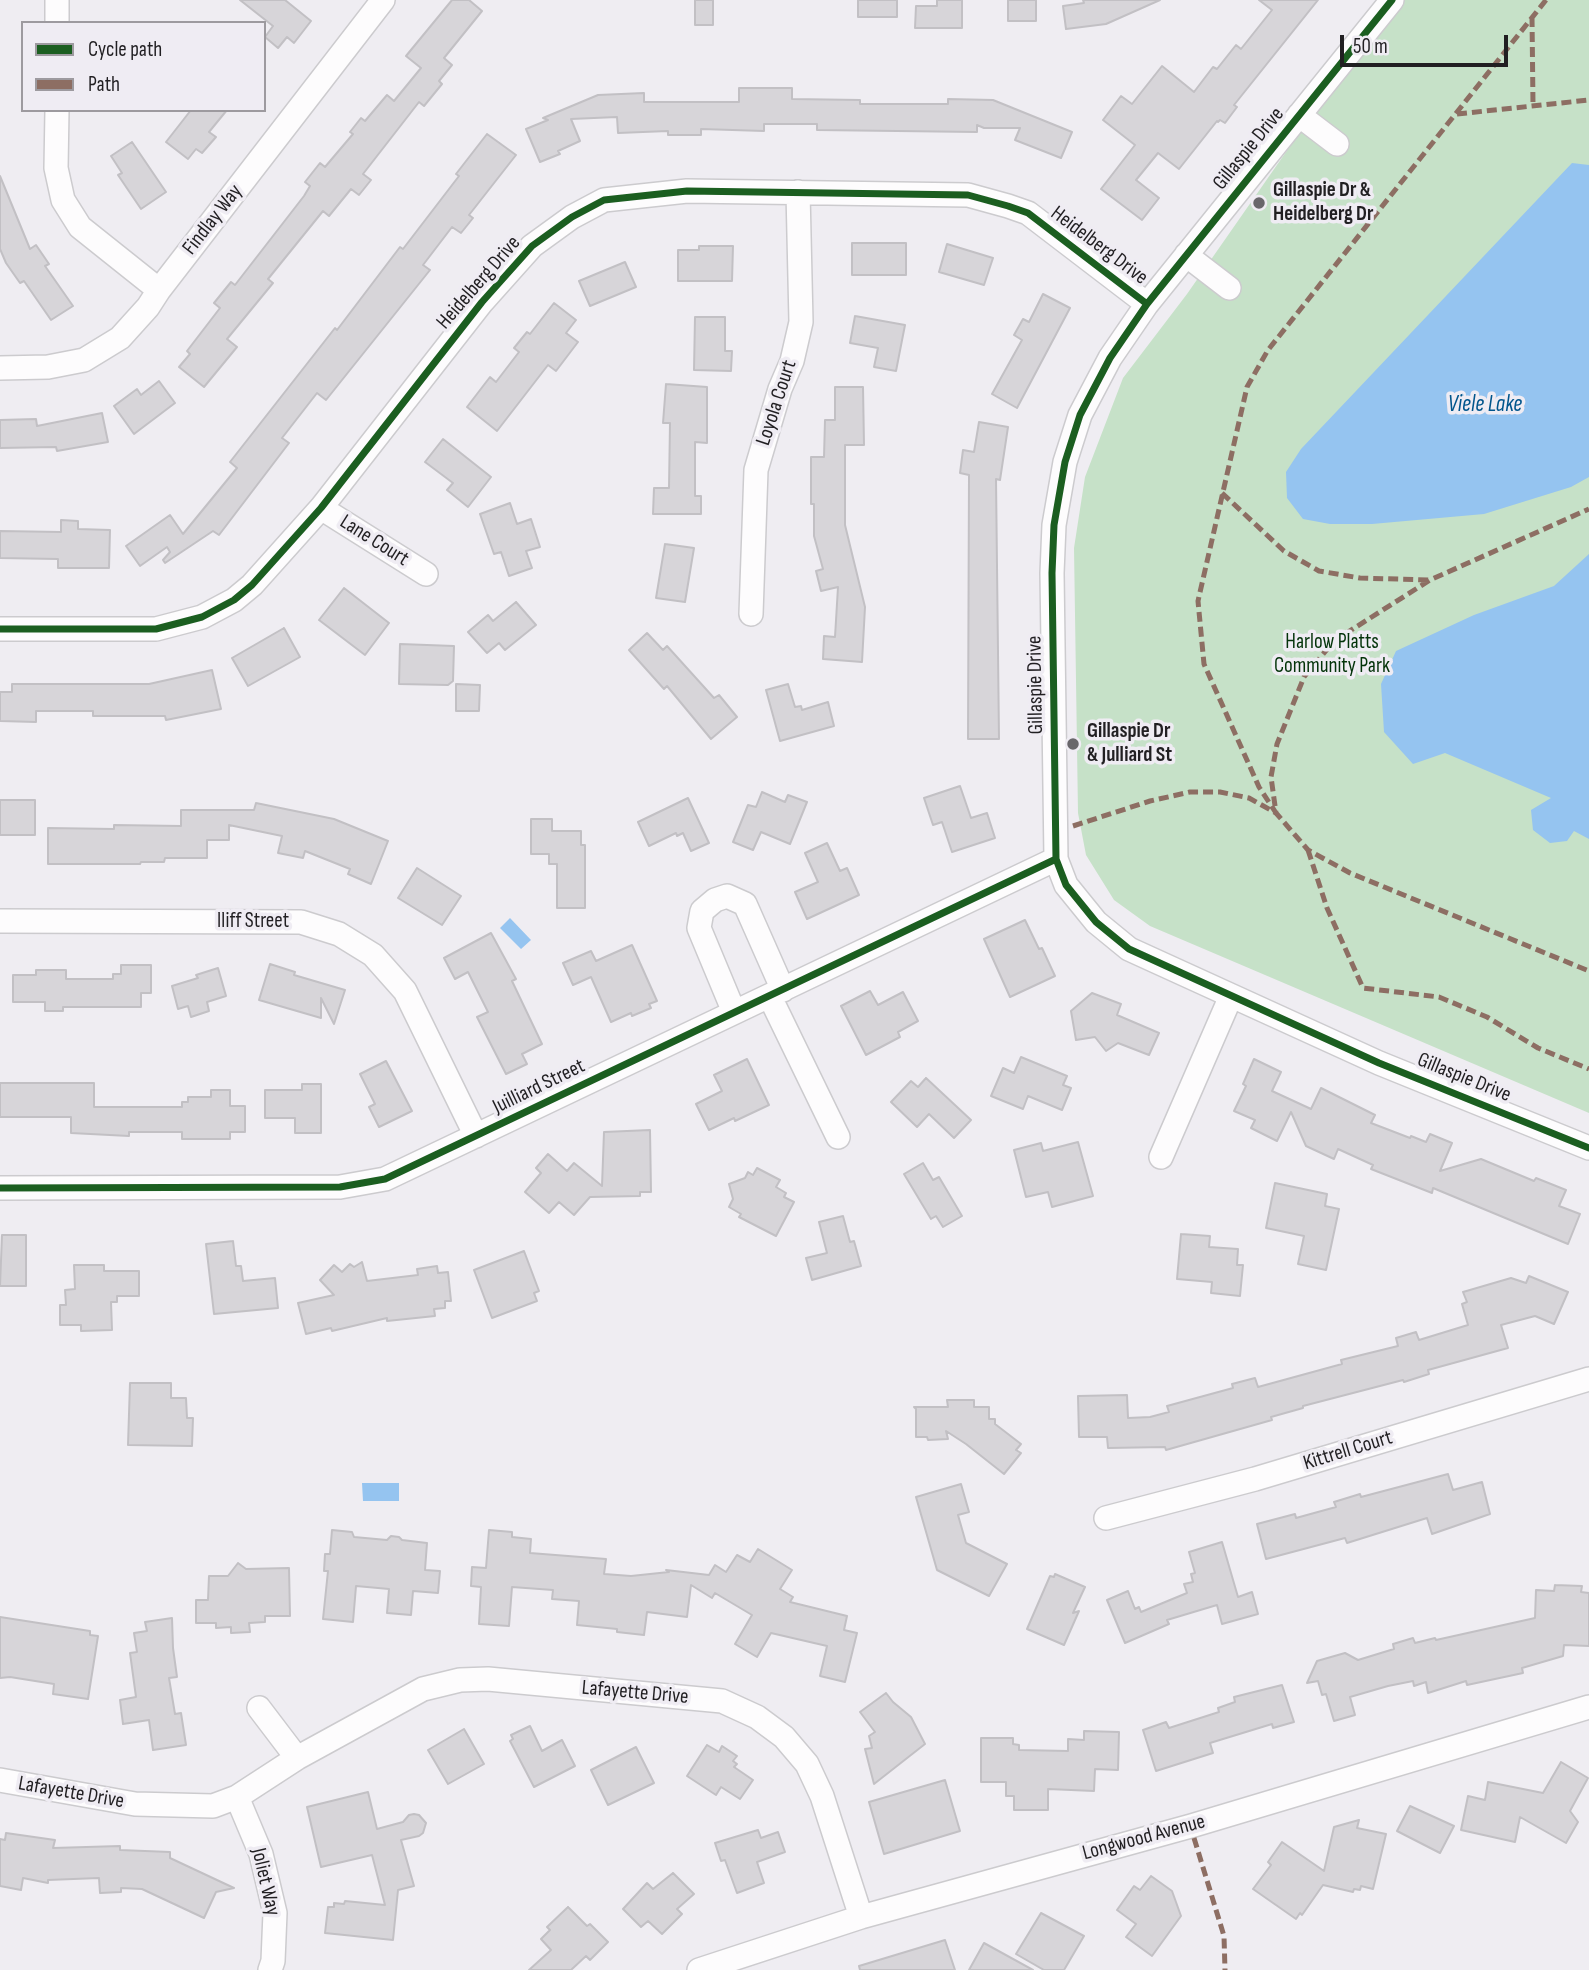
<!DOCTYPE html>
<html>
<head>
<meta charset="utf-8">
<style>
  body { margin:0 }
  #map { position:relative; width:1589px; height:1970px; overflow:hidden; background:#efedf2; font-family:"Sofia Sans Condensed",sans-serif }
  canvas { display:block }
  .legend { position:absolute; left:21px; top:21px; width:245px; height:91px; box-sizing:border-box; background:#efecf3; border:2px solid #9d9a9f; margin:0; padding:9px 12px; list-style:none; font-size:21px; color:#211f22 }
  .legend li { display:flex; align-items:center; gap:14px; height:35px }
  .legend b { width:35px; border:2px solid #9d9a9f }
  .scale { position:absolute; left:1340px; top:35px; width:168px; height:32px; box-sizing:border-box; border:4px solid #211f22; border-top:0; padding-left:9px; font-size:21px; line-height:24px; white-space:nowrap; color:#211f22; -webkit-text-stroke:5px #efecf3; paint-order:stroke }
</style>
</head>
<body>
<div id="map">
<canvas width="1589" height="1970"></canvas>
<ul class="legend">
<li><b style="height:9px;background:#1b5e20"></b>Cycle path</li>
<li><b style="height:9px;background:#8d6e63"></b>Path</li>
</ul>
<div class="scale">50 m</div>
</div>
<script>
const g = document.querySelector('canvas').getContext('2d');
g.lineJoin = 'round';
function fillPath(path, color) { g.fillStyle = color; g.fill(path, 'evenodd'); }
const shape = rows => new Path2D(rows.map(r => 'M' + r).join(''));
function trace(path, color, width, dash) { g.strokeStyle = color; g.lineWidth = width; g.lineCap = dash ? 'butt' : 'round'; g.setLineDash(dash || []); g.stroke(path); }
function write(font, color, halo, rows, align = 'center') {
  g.font = font + ' "Sofia Sans Condensed",sans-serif'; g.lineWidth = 7; g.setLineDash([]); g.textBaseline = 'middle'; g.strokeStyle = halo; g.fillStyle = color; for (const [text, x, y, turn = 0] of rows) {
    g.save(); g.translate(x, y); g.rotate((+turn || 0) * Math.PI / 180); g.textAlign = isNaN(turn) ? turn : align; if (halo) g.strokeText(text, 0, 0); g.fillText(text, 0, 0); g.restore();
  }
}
fillPath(shape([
  [1392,0,1589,0,1589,1113,1150,926,1114,900,1086,855,1078,813,1074,548,1085,477,1123,378,1187,294]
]), '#c6e1c8');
fillPath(shape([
  [1572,163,1589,165,1589,477,1571,487,1484,514,1372,524,1330,524,1303,519,1287,498,1286,472,1301,449],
  [1589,554,1589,839,1574,831,1567,841,1550,843,1533,830,1531,810,1551,798,1445,753,1413,764,1384,732,1381,684,1396,651,1474,615,1554,586],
  [510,918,531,940,521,949,500,928],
  [362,1483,399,1483,399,1501,363,1501]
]), '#95c4f0');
const building = shape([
  [240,0,285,0,311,21,294,43,287,37,278,48,265,37,273,26,240,0],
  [452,0,469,0,482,11,444,58,452,65,439,81,442,84,424,106,419,102,363,174,371,180,359,195,351,189,329,216,323,211,268,279,273,283,227,339,237,347,204,387,179,367,190,354,187,351,220,308,214,303,231,282,235,285,304,196,310,186,305,182,320,163,325,167,353,134,350,132,361,118,365,121,387,95,394,101,421,68,406,56,452,0],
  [695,0,713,0,713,25,695,25,695,0],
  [858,0,897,0,897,17,858,17,858,0],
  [937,0,962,0,962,28,915,28,916,6,937,6,937,0],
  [1008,0,1036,0,1036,21,1008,21,1008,0],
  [1083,0,1160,0,1106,24,1066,29,1063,6,1084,3,1083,0],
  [1259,0,1318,0,1234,105,1237,107,1225,123,1220,120,1218,122,1217,121,1179,169,1158,153,1136,180,1159,198,1142,220,1101,189,1135,145,1103,120,1121,96,1132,104,1162,66,1194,92,1213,67,1217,69,1236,45,1241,49,1272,10,1259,0],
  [739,88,792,88,792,99,860,100,860,104,948,104,948,99,993,100,1072,132,1061,158,1015,140,1020,128,984,128,977,125,977,132,817,130,817,124,764,124,764,131,701,129,701,135,668,135,668,131,618,133,617,117,571,119,580,141,558,151,560,154,540,162,526,129,548,120,543,118,598,95,644,93,644,102,739,102,739,88],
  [191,110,227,110,209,132,216,137,202,153,196,149,188,159,166,142,191,110],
  [487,134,516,155,469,215,473,218,461,233,452,227,423,265,430,270,326,400,317,393,282,438,289,443,219,535,213,531,165,563,163,560,170,552,167,547,140,566,126,546,170,515,183,534,237,468,230,462,335,328,337,330,400,247,403,249,459,176,456,174,487,134],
  [132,142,166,192,141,209,118,175,122,173,111,156,132,142],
  [0,176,30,249,36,245,49,264,45,266,73,306,51,320,24,281,20,283,6,263,0,249,0,176],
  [852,243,906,243,906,275,852,275,852,243],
  [947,244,993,258,984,285,939,272,947,244],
  [699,246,733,246,732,281,678,281,678,250,699,250,699,246],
  [625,262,636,287,590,306,579,281,625,262],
  [1043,294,1070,308,1017,408,992,394,1022,340,1014,335,1023,319,1029,322,1043,294],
  [554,303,576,320,566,333,578,342,556,371,548,365,497,431,467,407,490,377,496,382,519,352,514,348,527,332,530,334,554,303],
  [855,316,905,325,896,371,874,367,878,348,850,343,855,316],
  [695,317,725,317,725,351,732,351,731,371,694,370,695,317],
  [159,381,175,403,134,434,114,406,137,389,141,395,159,381],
  [666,384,707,387,707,443,695,442,695,496,701,496,701,514,653,514,654,488,669,488,670,423,663,423,666,384],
  [835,387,863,387,864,445,845,445,845,525,865,607,862,662,823,659,824,636,835,637,838,587,821,591,816,571,823,569,814,536,814,504,811,504,811,457,824,457,825,420,835,420,835,387],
  [102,413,108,442,57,451,56,447,0,448,0,420,36,419,37,426,102,413],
  [979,422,1008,427,1000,480,996,479,999,739,968,739,969,475,960,473,963,450,974,452,979,422],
  [443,439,491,477,468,507,447,490,453,483,425,462,443,439],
  [510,503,517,524,531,519,540,547,526,551,532,568,509,576,501,552,494,554,480,514,510,503],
  [61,520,78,521,78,529,110,530,109,568,58,568,58,559,0,558,0,531,61,532,61,520],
  [665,544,694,548,685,602,656,598,665,544],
  [344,588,389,623,365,655,319,620,344,588],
  [516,602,536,625,505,650,499,643,487,653,468,632,488,615,493,621,516,602],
  [284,628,300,657,248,686,232,658,284,628],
  [647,633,663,650,667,646,714,698,719,695,737,717,711,739,667,686,664,689,629,650,647,633],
  [400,644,454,646,453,681,448,685,399,684,400,644],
  [212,670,221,709,166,720,165,716,93,716,93,711,36,711,36,722,0,721,0,692,12,692,12,684,149,684,212,670],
  [456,684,480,685,479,711,456,711,456,684],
  [788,684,795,707,801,706,802,710,828,702,834,726,780,741,766,690,788,684],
  [960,786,971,818,987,813,995,838,952,852,942,822,933,825,924,798,960,786],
  [762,792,785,802,788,795,807,802,790,844,761,832,753,850,733,842,748,805,756,807,762,792],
  [688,798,709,843,691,851,683,833,677,836,676,833,649,846,638,822,688,798],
  [0,800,35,800,35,835,0,835,0,800],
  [256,803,334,819,388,841,371,884,348,874,350,869,305,851,303,858,278,853,282,836,229,825,229,840,207,840,207,858,165,858,164,862,141,862,140,864,48,864,48,828,114,829,114,825,181,826,181,810,254,810,256,803],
  [531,819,552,819,552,831,581,831,581,845,585,845,585,908,557,908,557,864,549,864,549,854,531,854,531,819],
  [827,843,840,871,847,868,859,895,807,919,795,892,818,882,805,853,827,843],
  [417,868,461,896,442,925,398,898,417,868],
  [1025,920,1039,949,1042,948,1055,976,1010,997,984,939,1025,920],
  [491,933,516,979,512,981,542,1044,522,1054,527,1064,506,1074,477,1017,488,1012,468,972,455,979,444,958,491,933],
  [632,945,657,1001,649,1004,651,1008,632,1016,631,1013,611,1022,591,977,573,985,563,963,591,951,596,961,632,945],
  [270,964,295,972,294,975,345,990,334,1024,321,998,321,1018,259,1000,270,964],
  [121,965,151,965,151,993,141,993,141,1007,63,1007,63,1011,45,1011,45,1002,13,1002,13,975,36,975,36,970,66,970,66,979,113,979,113,974,121,974,121,965],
  [218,968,226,996,207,1002,209,1011,191,1017,188,1006,178,1009,172,986,198,978,196,975,218,968],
  [870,991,878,1005,903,992,918,1021,898,1032,900,1037,866,1055,841,1006,870,991],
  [1092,993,1121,1004,1117,1015,1159,1033,1149,1055,1118,1043,1106,1051,1095,1037,1076,1040,1071,1011,1092,993],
  [1021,1057,1067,1076,1063,1085,1071,1088,1062,1110,1028,1096,1023,1109,991,1096,1003,1068,1014,1073,1021,1057],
  [747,1059,769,1105,735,1121,734,1118,709,1130,696,1104,722,1091,714,1075,747,1059],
  [1254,1059,1281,1072,1272,1091,1311,1109,1321,1088,1375,1115,1371,1123,1410,1138,1411,1136,1426,1142,1430,1134,1452,1143,1440,1171,1481,1159,1534,1181,1536,1178,1566,1190,1559,1206,1580,1214,1568,1244,1433,1188,1432,1193,1371,1169,1373,1165,1338,1149,1334,1159,1306,1146,1291,1112,1277,1141,1251,1128,1255,1120,1234,1111,1246,1086,1243,1084,1254,1059],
  [386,1061,412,1111,379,1127,369,1107,375,1104,360,1074,386,1061],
  [926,1078,971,1120,954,1138,929,1114,917,1127,891,1102,911,1081,918,1087,926,1078],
  [0,1083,94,1083,94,1107,182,1107,182,1102,188,1102,188,1097,211,1097,211,1090,230,1090,230,1106,245,1106,245,1132,230,1132,230,1139,182,1139,182,1132,129,1132,129,1136,71,1133,71,1117,0,1117,0,1083],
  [302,1084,321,1084,321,1133,295,1133,295,1118,265,1118,265,1090,302,1090,302,1084],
  [650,1130,651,1192,640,1192,640,1196,590,1197,574,1215,559,1202,549,1213,525,1192,541,1173,536,1168,548,1154,567,1171,574,1163,602,1186,604,1132,650,1130],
  [1078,1142,1093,1196,1052,1207,1048,1192,1026,1197,1014,1150,1041,1143,1043,1151,1078,1142],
  [923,1163,933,1180,939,1177,962,1216,943,1227,936,1216,931,1219,904,1174,923,1163],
  [757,1168,780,1180,776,1187,786,1193,784,1197,794,1202,776,1236,739,1217,741,1214,729,1207,733,1199,729,1184,745,1178,748,1172,753,1175,757,1168],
  [1275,1183,1327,1194,1325,1206,1339,1209,1326,1270,1298,1264,1304,1236,1266,1228,1275,1183],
  [843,1216,850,1242,854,1241,861,1266,812,1280,806,1258,827,1253,819,1222,843,1216],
  [1181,1234,1210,1236,1209,1247,1238,1249,1237,1265,1243,1265,1240,1296,1211,1293,1212,1282,1177,1279,1181,1234],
  [2,1235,26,1235,26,1286,0,1286,2,1235],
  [233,1241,236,1266,241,1266,243,1281,275,1278,278,1308,214,1314,206,1244,233,1241],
  [524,1251,539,1291,534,1293,537,1301,492,1318,474,1270,524,1251],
  [362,1262,367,1281,418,1275,417,1269,437,1266,438,1273,448,1272,451,1301,445,1301,445,1308,434,1309,435,1316,387,1321,387,1318,332,1331,331,1328,306,1334,298,1303,334,1295,320,1280,334,1265,342,1272,350,1264,354,1267,362,1262],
  [74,1265,104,1265,104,1271,139,1271,139,1296,117,1296,117,1302,111,1302,112,1330,81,1331,81,1325,60,1325,60,1305,66,1305,65,1290,75,1289,74,1265],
  [1529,1276,1568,1292,1554,1324,1535,1316,1501,1325,1508,1348,1428,1370,1429,1374,1404,1382,1403,1380,1303,1406,1303,1408,1271,1417,1272,1420,1166,1450,1165,1447,1108,1448,1107,1437,1079,1437,1078,1396,1127,1395,1128,1418,1150,1417,1169,1412,1167,1406,1233,1388,1232,1384,1255,1378,1258,1387,1342,1364,1341,1360,1398,1346,1396,1338,1416,1332,1419,1340,1468,1325,1462,1304,1467,1302,1463,1292,1511,1278,1526,1283,1529,1276],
  [130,1383,171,1383,171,1398,186,1398,187,1418,193,1418,192,1446,128,1445,130,1383],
  [947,1400,974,1400,974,1407,989,1407,989,1419,995,1419,995,1424,1021,1444,1016,1450,1021,1453,1004,1474,966,1444,946,1431,948,1439,928,1440,927,1437,916,1437,916,1409,914,1407,948,1407,947,1400],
  [1448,1474,1453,1490,1482,1482,1490,1514,1432,1534,1427,1518,1347,1543,1345,1538,1266,1559,1257,1524,1295,1514,1296,1518,1336,1507,1334,1502,1360,1494,1361,1497,1448,1474],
  [961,1484,969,1512,958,1515,966,1543,1007,1564,989,1596,937,1570,916,1497,961,1484],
  [332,1530,352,1532,354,1537,387,1540,391,1536,399,1537,402,1540,427,1543,425,1570,440,1571,438,1593,413,1591,411,1615,387,1613,389,1589,356,1586,353,1622,323,1619,328,1571,324,1571,325,1554,330,1554,332,1530],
  [489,1530,512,1532,512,1537,531,1539,530,1553,606,1559,604,1574,631,1576,669,1572,666,1570,709,1575,715,1565,726,1572,737,1555,750,1562,758,1549,792,1570,780,1589,793,1597,790,1602,847,1616,844,1630,857,1633,845,1682,820,1676,827,1646,771,1633,757,1657,735,1644,752,1615,715,1593,712,1598,691,1585,687,1617,647,1612,644,1635,617,1632,617,1629,577,1625,579,1601,552,1599,553,1590,512,1587,509,1626,479,1624,481,1587,471,1586,472,1567,486,1568,489,1530],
  [1222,1542,1238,1597,1252,1592,1258,1614,1222,1624,1217,1605,1167,1620,1169,1624,1125,1643,1107,1600,1128,1591,1135,1609,1139,1607,1141,1612,1187,1593,1184,1584,1193,1582,1191,1574,1195,1573,1189,1552,1222,1542],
  [238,1563,246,1569,289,1568,290,1616,265,1616,265,1622,249,1623,250,1632,231,1633,231,1627,216,1628,216,1623,196,1623,196,1600,208,1600,209,1576,228,1576,238,1563],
  [1055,1574,1085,1587,1073,1613,1079,1611,1064,1645,1027,1629,1050,1576,1054,1577,1055,1574],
  [1555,1585,1582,1586,1581,1592,1589,1593,1589,1646,1564,1645,1563,1656,1522,1668,1523,1673,1467,1685,1466,1681,1428,1693,1426,1682,1414,1686,1413,1681,1388,1686,1350,1697,1355,1715,1334,1721,1326,1694,1322,1695,1318,1681,1307,1683,1317,1661,1345,1653,1358,1660,1394,1649,1393,1644,1413,1638,1415,1643,1435,1638,1436,1640,1535,1618,1536,1590,1554,1591,1555,1585],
  [0,1617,90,1631,90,1635,98,1636,88,1699,53,1694,54,1684,10,1677,0,1678,0,1617],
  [172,1618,173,1648,177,1677,169,1678,175,1714,181,1713,186,1745,153,1750,149,1720,123,1724,120,1700,136,1697,130,1653,137,1652,134,1633,147,1631,145,1622,172,1618],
  [1282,1685,1294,1722,1273,1728,1272,1724,1210,1743,1213,1753,1156,1771,1143,1730,1166,1722,1169,1728,1219,1712,1218,1708,1235,1702,1234,1697,1282,1685],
  [886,1693,893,1702,911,1717,925,1744,874,1784,865,1749,872,1748,869,1736,875,1732,860,1712,886,1693],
  [530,1726,542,1751,562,1740,575,1766,534,1787,510,1741,513,1739,511,1735,530,1726],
  [464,1729,484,1764,448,1784,428,1750,464,1729],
  [1084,1731,1119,1732,1118,1770,1095,1769,1094,1791,1048,1789,1048,1810,1014,1810,1014,1796,1006,1796,1006,1782,981,1782,981,1738,1013,1738,1013,1744,1019,1745,1019,1750,1068,1751,1068,1739,1084,1740,1084,1731],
  [707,1745,719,1752,722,1746,737,1756,733,1761,737,1764,734,1767,753,1780,740,1799,721,1787,716,1795,687,1776,707,1745],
  [636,1747,654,1783,608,1805,591,1770,636,1747],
  [1561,1762,1588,1778,1570,1811,1578,1822,1566,1843,1520,1817,1515,1842,1461,1830,1468,1796,1485,1800,1488,1782,1543,1793,1561,1762],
  [945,1780,960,1831,884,1854,869,1802,945,1780],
  [368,1792,377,1829,403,1822,409,1815,414,1814,419,1815,426,1823,423,1833,419,1836,401,1840,414,1886,398,1890,393,1940,325,1933,328,1907,334,1907,334,1903,344,1904,345,1901,385,1905,372,1855,321,1867,307,1807,368,1792],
  [1410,1806,1454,1826,1440,1853,1397,1831,1410,1806],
  [1359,1820,1357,1828,1386,1834,1373,1889,1361,1886,1360,1890,1354,1889,1353,1892,1323,1885,1302,1915,1300,1913,1296,1919,1253,1889,1271,1865,1268,1862,1282,1842,1324,1871,1334,1827,1359,1820],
  [758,1830,761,1838,778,1832,785,1852,757,1862,764,1883,737,1893,725,1860,721,1861,715,1843,758,1830],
  [6,1833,55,1840,53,1848,120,1846,120,1850,170,1852,170,1858,234,1888,216,1892,204,1918,142,1889,121,1888,121,1892,100,1893,99,1878,48,1880,48,1883,23,1878,21,1890,0,1886,0,1839,5,1840,6,1833],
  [673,1873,694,1894,677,1909,682,1914,662,1934,648,1921,641,1927,623,1909,647,1883,653,1889,673,1873],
  [1151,1876,1172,1891,1181,1916,1152,1956,1126,1937,1136,1924,1117,1910,1134,1886,1140,1890,1151,1876],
  [568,1907,587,1926,590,1924,608,1942,590,1960,586,1956,571,1970,529,1970,551,1950,541,1939,550,1930,547,1927,568,1907],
  [1041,1913,1084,1936,1064,1970,1044,1970,1016,1954,1041,1913],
  [945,1940,955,1970,860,1970,859,1966,945,1940],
  [984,1943,1033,1970,969,1970,984,1943]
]);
fillPath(building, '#d7d5d9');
trace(building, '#c2c0c4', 2);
const minor = shape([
  [1392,0,1147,304,1110,358,1080,415,1065,462,1054,525,1052,573,1056,859,1066,885,1096,922,1129,949,1379,1063,1589,1148],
  [57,23,57,0],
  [57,110,56,168,63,200,80,227,159,290],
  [1299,115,1337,144],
  [1186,255,1229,288],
  [0,368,48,367,84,360,120,338,148,307,159,290,383,0],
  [321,508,426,574],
  [751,614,756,470,780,389,792,361,801,322,798,192],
  [0,629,156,629,202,617,234,600,252,585,321,508,482,302,532,246,572,217,604,200,687,191,968,195,1008,206,1028,213,1147,304],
  [0,921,301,922,339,934,373,955,405,991,476,1136],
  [770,997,838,1137],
  [734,1012,699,928,702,911,715,900,727,896,745,904,783,990],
  [1161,1157,1231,996],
  [0,1188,340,1187,385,1179,1056,859],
  [1106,1518,1255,1479,1589,1379],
  [259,1708,297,1758],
  [0,1780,135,1804,213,1806,237,1797,297,1758,423,1689,460,1680,488,1679,722,1701,757,1717,784,1737,807,1764,822,1796,861,1917],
  [237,1797,261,1854,275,1913,273,1961,270,1970],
  [699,1970,861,1917,1191,1826,1589,1707]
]);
trace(minor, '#cccbce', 26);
trace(minor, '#fdfcfd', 23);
trace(shape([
  [1546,0,1268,350,1247,387,1198,601,1204,664,1259,787,1276,813,1271,777,1277,744,1304,677,1334,641,1430,580,1589,509],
  [1532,17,1533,105],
  [1457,114,1589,100],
  [1222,493,1284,551,1319,571,1360,578,1430,580],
  [1073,826,1150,801,1190,792,1220,792,1249,798,1276,813,1308,850,1350,873,1589,971],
  [1308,850,1327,908,1363,988,1439,997,1487,1017,1538,1048,1589,1069],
  [1194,1838,1224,1936,1225,1970]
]), '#8d6e63', 5, [10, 5]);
trace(shape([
  [1392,0,1147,304,1110,358,1080,415,1065,462,1054,525,1052,573,1056,859,1066,885,1096,922,1129,949,1379,1063,1589,1148],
  [0,629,156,629,202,617,234,600,252,585,321,508,482,302,532,246,572,217,604,200,687,191,968,195,1008,206,1028,213,1147,304],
  [0,1188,340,1187,385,1179,1056,859]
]), '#1b5e20', 7);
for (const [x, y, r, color] of [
  [1259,203,7,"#69676b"],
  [1073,744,7,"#69676b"]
]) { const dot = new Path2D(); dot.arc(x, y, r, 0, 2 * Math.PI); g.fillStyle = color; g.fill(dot); trace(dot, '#efecf3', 2.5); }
write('21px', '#211f22', '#efecf3', [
  ["Gillaspie Drive",1249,149,-51],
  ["Findlay Way",213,220,-52],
  ["Heidelberg Drive",1099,246,37],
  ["Heidelberg Drive",479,283,-49],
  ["Loyola Court",777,403,-72],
  ["Lane Court",374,541,32],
  ["Gillaspie Drive",1036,685,-91],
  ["Iliff Street",253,922],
  ["Gillaspie Drive",1464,1078,22],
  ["Juilliard Street",539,1087,-26],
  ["Kittrell Court",1348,1451,-17],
  ["Lafayette Drive",635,1693,5],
  ["Lafayette Drive",71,1793,10],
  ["Longwood Avenue",1144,1838,-15],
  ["Joliet Way",265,1882,77]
]);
write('bold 21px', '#211f22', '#efecf3', [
  ["Gillaspie Dr &",1273,191],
  ["Heidelberg Dr",1273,215],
  ["Gillaspie Dr",1087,732],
  ["& Julliard St",1087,756]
], 'left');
write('21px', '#033309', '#efecf3', [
  ["Harlow Platts",1332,643],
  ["Community Park",1332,667]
]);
write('italic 23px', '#00558c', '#efecf3', [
  ["Viele Lake",1485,405]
]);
</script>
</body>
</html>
